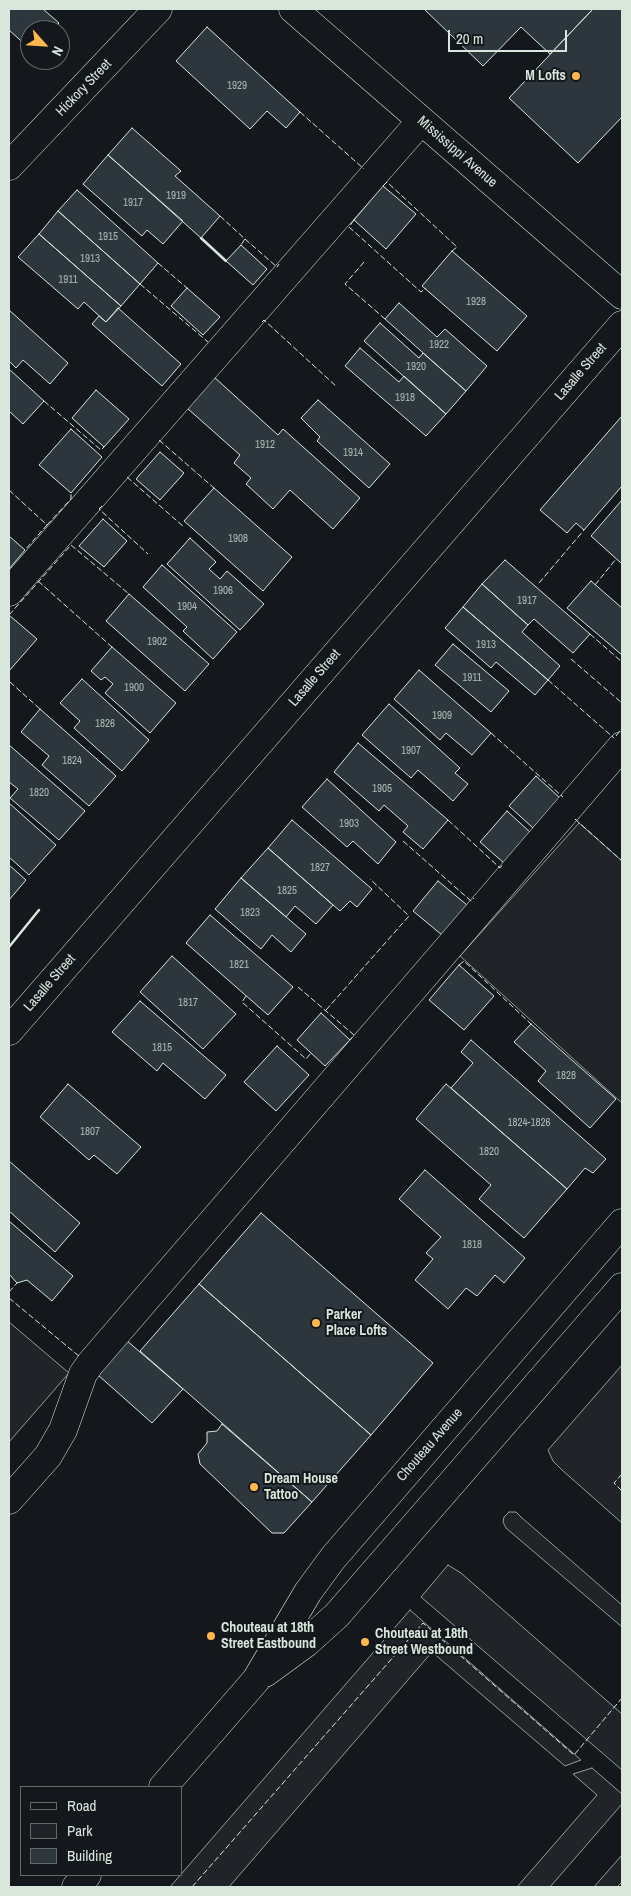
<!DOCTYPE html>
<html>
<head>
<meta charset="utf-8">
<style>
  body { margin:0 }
  #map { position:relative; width:631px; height:1896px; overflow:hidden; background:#14181c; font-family:"Archivo Narrow",sans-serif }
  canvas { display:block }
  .frame { position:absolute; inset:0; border:10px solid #d8e6dc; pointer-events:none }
  .legend { position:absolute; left:20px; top:1786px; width:162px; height:90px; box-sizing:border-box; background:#14181c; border:1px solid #626a69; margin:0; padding:6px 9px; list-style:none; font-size:15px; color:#d8e6dc }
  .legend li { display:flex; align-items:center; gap:10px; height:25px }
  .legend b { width:25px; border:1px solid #626a69 }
  .north { position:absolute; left:20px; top:20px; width:50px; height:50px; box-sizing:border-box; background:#14181c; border:1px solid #626a69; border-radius:50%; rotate:116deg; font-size:14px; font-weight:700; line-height:20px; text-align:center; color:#d8e6dc }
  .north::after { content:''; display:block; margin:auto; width:18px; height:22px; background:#ffb74d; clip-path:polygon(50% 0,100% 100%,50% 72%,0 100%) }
  .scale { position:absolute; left:448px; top:30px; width:119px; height:22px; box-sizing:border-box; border:2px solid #d8e6dc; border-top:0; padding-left:6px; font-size:15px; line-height:18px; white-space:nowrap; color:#d8e6dc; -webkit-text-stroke:4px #14181c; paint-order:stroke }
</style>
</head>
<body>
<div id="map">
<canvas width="631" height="1896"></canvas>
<div class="frame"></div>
<ul class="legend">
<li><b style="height:6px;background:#14181c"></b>Road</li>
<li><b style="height:14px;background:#202428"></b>Park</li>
<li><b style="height:14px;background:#2c363c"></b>Building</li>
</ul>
<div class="north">N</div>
<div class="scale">20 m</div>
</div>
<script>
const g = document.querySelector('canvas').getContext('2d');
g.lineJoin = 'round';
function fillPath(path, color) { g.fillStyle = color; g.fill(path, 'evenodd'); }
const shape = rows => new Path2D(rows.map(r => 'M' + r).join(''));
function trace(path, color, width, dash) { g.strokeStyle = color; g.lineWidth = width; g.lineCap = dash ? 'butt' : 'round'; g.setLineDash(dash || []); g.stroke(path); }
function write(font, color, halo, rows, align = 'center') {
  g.font = font + ' "Archivo Narrow",sans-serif'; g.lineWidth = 4; g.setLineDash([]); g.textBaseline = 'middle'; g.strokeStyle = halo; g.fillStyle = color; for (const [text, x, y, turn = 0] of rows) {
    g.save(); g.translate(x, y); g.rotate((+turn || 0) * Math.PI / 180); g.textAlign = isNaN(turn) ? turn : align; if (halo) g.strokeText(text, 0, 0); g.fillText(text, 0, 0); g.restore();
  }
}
const green = shape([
  [579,823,622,861,622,1103,460,956,579,823],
  [9,1322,69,1373,9,1442,9,1322],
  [622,1365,622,1523,562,1470,553,1461,548,1450,622,1365],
  [509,1512,516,1512,521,1517,622,1605,622,1627,506,1528,503,1522,504,1517,509,1512],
  [448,1565,461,1573,622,1714,622,1770,421,1597,448,1565],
  [410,1610,581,1760,565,1766,432,1652,229,1887,170,1887,410,1610],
  [592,1768,622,1794,622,1804,550,1887,517,1887,597,1795,573,1774,592,1768],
  [622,1855,622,1882,617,1887,594,1887,622,1855]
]);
fillPath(green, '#202428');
trace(green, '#939e99', 1);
const building = shape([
  [9,9,43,9,59,23,52,30,30,30,30,49,9,30,9,9],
  [424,9,593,9,550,54,521,27,483,66,424,9],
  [593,9,622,9,622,117,578,163,509,98,593,9],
  [207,27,300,112,286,128,267,111,250,129,176,61,207,27],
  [132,128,181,171,175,176,220,216,201,238,108,155,132,128],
  [108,155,183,221,163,244,147,230,142,236,83,184,108,155],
  [383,186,416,214,386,249,354,220,383,186],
  [77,190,158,263,140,284,58,211,77,190],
  [58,211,140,284,121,306,39,234,58,211],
  [39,234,121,306,106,322,84,302,78,309,18,257,39,234],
  [241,245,267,269,253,285,226,261,241,245],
  [452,251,527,316,497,351,422,286,452,251],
  [187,288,220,317,203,335,171,306,187,288],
  [399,303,437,337,445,329,487,366,466,391,385,319,399,303],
  [118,308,181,364,162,386,92,324,99,316,106,322,118,308],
  [9,310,68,363,50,384,23,360,16,368,9,361,9,310],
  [380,323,419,358,423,353,466,391,446,414,364,341,380,323],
  [360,348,399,382,404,376,446,414,426,436,345,366,360,348],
  [9,369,44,401,23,424,9,411,9,369],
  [214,377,278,435,283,429,360,498,333,529,290,490,273,509,246,484,251,478,234,463,240,455,187,408,214,377],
  [96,390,129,419,104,447,72,418,96,390],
  [318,400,390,464,369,488,317,441,320,437,301,418,318,400],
  [622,416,622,486,584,530,576,523,567,533,540,510,622,416],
  [71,429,102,457,71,493,39,465,71,429],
  [160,452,184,473,160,500,136,479,160,452],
  [214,488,292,557,263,591,184,521,214,488],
  [622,500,622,562,621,563,591,536,622,500],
  [103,519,127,541,104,567,79,546,103,519],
  [9,536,25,550,9,569,9,536],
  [190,538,216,562,209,569,220,579,227,571,264,604,240,630,167,564,190,538],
  [505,560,590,634,573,653,534,619,528,625,482,584,505,560],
  [162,565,237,632,213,659,183,631,187,627,143,587,162,565],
  [591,581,622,608,622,655,567,608,591,581],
  [482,584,528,625,522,632,560,666,548,680,463,607,482,584],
  [129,594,209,664,185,691,106,621,129,594],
  [463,607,548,680,535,695,496,662,491,668,445,628,463,607],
  [9,615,37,639,9,671,9,615],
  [453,644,509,691,491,712,435,665,453,644],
  [112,647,176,703,150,733,105,693,113,684,105,677,101,680,91,671,112,647],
  [419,670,491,733,472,755,446,733,440,740,394,699,419,670],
  [82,679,149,740,122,771,74,728,80,721,60,703,82,679],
  [389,704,460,768,455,773,468,784,453,801,418,770,411,778,362,735,389,704],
  [40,709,116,776,89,806,42,765,49,756,21,732,40,709],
  [358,743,448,820,423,849,403,832,408,826,384,805,379,811,334,772,358,743],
  [9,745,85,811,59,840,10,798,18,789,9,782,9,745],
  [536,776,560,798,533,828,509,806,536,776],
  [327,779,396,842,378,864,353,841,347,847,302,807,327,779],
  [9,803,56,845,29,875,9,857,9,803],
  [507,811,531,833,504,863,480,842,507,811],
  [292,820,372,889,357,907,350,901,340,911,268,848,292,820],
  [268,848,333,905,316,924,295,906,286,917,241,878,268,848],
  [9,865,26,880,9,900,9,865],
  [241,878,306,934,291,952,272,935,261,949,215,909,241,878],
  [438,881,467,905,442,935,413,911,438,881],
  [210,915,293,987,268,1015,186,943,210,915],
  [172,956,236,1014,203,1049,140,992,172,956],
  [459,965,494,996,464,1030,429,1000,459,965],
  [140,1001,226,1075,205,1099,163,1063,157,1071,112,1032,140,1001],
  [321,1013,350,1040,325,1066,297,1040,321,1013],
  [531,1024,616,1099,590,1128,538,1081,546,1071,514,1042,531,1024],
  [471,1040,606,1159,593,1173,585,1168,567,1189,451,1088,473,1063,461,1052,471,1040],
  [277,1046,309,1075,276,1111,244,1082,277,1046],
  [68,1084,141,1147,117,1174,94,1155,89,1160,40,1117,68,1084],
  [446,1084,567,1189,524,1238,479,1199,491,1185,416,1119,446,1084],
  [9,1161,80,1223,55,1252,9,1211,9,1161],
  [425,1170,525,1258,504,1283,495,1275,477,1296,466,1288,448,1309,415,1280,433,1259,426,1253,441,1237,399,1199,425,1170],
  [261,1213,433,1363,371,1435,199,1284,261,1213],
  [9,1221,73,1276,52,1301,27,1280,17,1283,9,1274,9,1221],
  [199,1284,371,1435,312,1502,140,1351,199,1284],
  [126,1340,183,1389,152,1423,98,1375,126,1340],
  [222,1424,312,1502,284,1533,272,1533,200,1464,198,1454,207,1443,207,1432,217,1431,222,1424]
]);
fillPath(building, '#2c363c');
trace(building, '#d8e6dc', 1);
const minor = shape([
  [293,9,622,295],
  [9,166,158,9],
  [9,592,421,121],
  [9,1031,622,325],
  [9,1500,48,1456,63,1430,83,1374,90,1364,622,746]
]);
const major = shape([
  [265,1673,306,1643,337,1615,622,1287],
  [163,1787,256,1680,308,1592,333,1558,622,1223],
  [76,1887,87,1875]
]);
trace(minor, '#d8e6dc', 29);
trace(major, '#d8e6dc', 29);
trace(minor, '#14181c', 28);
trace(major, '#14181c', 28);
trace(shape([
  [300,112,364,169],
  [383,186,387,182,457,247,452,251],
  [220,216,245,239,241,245],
  [354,220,349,227,421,292,426,288],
  [245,239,277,267,279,264],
  [364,262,345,284,385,319],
  [158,263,187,288],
  [140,284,208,342],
  [262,322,264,320,337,387],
  [44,401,101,450,104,447],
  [159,440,214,488],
  [127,477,184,527],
  [9,490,47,525,25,550],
  [102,506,99,509,148,554],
  [47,525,71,499,71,493],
  [38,581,112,647],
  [539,583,584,530],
  [595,585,616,559],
  [9,615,71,545,129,594],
  [590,634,622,662],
  [571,659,622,703],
  [548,680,614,738],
  [10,682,40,709],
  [491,733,563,797],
  [616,736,622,728],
  [575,819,622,861],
  [448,820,500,868,503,864],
  [403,841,471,901,474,898],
  [459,965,464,961,531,1024],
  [298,987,354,1035,350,1040],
  [246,996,242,1002,306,1059,311,1053],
  [326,1010,409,916,370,879],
  [9,1292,17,1283],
  [9,1298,80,1357],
  [622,1474,614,1483,622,1491],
  [192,1887,423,1623,574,1755,622,1698]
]), '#d8e6dc', 1, [6, 2.5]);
trace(shape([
  [201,238,226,261],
  [9,947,39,910]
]), '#d8e6dc', 2.5);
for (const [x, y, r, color] of [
  [576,76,5,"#ffb74d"],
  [316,1323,5,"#ffb74d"],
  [254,1487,5,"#ffb74d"],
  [211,1636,5,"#ffb74d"],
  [365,1642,5,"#ffb74d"]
]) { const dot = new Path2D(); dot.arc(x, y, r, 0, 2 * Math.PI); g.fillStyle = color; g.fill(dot); trace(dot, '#14181c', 2); }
write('11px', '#adbab4', null, [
  ["1929",237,86],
  ["1919",176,196],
  ["1917",133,203],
  ["1915",108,237],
  ["1913",90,259],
  ["1911",68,280],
  ["1928",476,302],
  ["1922",439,345],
  ["1920",416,367],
  ["1918",405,398],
  ["1912",265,445],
  ["1914",353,453],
  ["1908",238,539],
  ["1906",223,591],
  ["1917",527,601],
  ["1904",187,607],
  ["1902",157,642],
  ["1913",486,645],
  ["1911",472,678],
  ["1900",134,688],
  ["1909",442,716],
  ["1826",105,724],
  ["1907",411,751],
  ["1824",72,761],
  ["1905",382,789],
  ["1820",39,793],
  ["1903",349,824],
  ["1827",320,868],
  ["1825",287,891],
  ["1823",250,913],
  ["1821",239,965],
  ["1817",188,1003],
  ["1815",162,1048],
  ["1828",566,1076],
  ["1824-1826",529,1123],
  ["1807",90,1132],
  ["1820",489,1152],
  ["1818",472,1245]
]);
write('bold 14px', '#d8e6dc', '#14181c', [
  ["M Lofts",566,76,"right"],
  ["Parker",326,1315],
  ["Place Lofts",326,1331],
  ["Dream House",264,1479],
  ["Tattoo",264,1495],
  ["Chouteau at 18th",221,1628],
  ["Street Eastbound",221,1644],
  ["Chouteau at 18th",375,1634],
  ["Street Westbound",375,1650]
], 'left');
write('14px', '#d8e6dc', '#14181c', [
  ["Hickory Street",84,88,-46],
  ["Mississippi Avenue",457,152,41],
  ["Lasalle Street",581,372,-49],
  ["Lasalle Street",315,678,-49],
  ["Lasalle Street",50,983,-49],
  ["Chouteau Avenue",430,1445,-49]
]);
</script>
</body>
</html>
